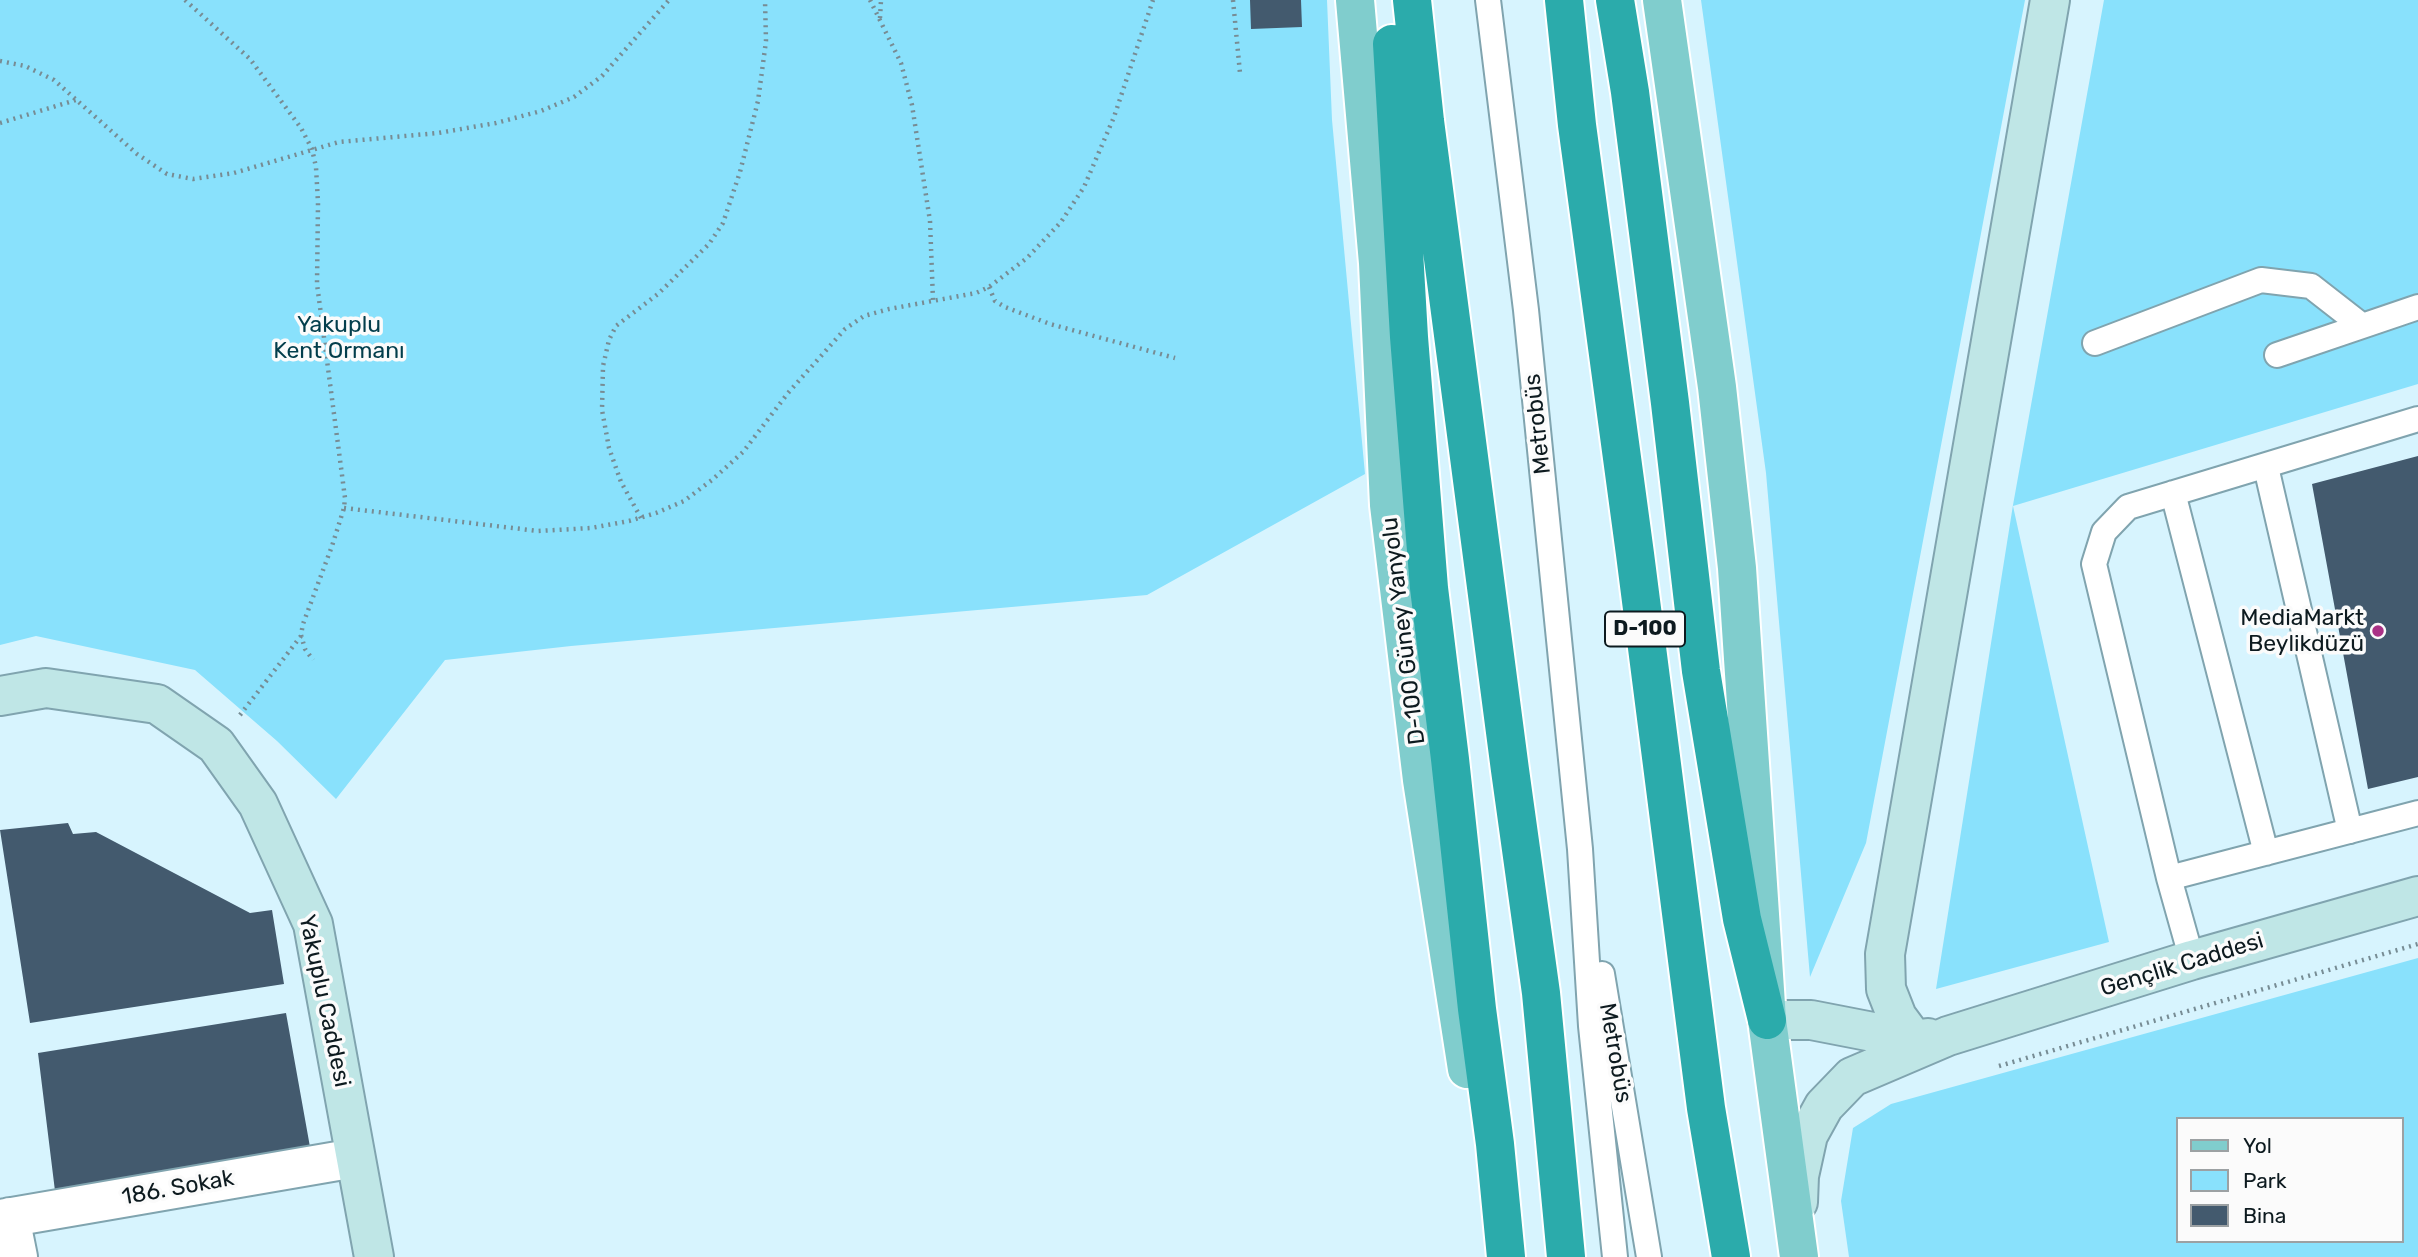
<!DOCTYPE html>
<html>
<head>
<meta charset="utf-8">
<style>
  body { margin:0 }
  #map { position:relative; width:2418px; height:1257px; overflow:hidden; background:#d7f4fe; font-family:Rubik,sans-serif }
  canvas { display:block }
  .legend { position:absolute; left:2176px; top:1117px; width:228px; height:126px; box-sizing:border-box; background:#fbfbfb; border:2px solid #9ca1a3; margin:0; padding:9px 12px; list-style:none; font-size:21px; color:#0d1a1f }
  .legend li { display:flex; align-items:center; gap:14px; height:35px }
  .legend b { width:35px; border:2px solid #9ca1a3 }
</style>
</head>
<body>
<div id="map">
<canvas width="2418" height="1257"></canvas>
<ul class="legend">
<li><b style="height:9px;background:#80cdcd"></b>Yol</li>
<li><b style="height:19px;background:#89e1fc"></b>Park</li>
<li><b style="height:19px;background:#435a6e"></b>Bina</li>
</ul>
</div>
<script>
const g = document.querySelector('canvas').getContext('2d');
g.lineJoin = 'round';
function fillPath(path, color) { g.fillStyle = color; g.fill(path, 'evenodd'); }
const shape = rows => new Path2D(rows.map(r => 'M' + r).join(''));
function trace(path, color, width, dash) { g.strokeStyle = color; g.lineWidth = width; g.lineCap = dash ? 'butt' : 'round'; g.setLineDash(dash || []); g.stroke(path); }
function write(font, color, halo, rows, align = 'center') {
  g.font = font + ' Rubik,sans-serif'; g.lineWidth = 7; g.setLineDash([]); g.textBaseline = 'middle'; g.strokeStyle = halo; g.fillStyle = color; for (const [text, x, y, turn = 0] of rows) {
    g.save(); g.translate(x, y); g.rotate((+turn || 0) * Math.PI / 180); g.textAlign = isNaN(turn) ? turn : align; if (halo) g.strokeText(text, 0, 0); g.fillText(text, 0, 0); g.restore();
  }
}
fillPath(shape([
  [0,0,1327,0,1332,120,1365,474,1147,595,571,646,445,660,336,799,277,741,195,670,36,636,0,645],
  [1701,0,2025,0,1866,843,1810,977,1766,473],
  [2104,0,2418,0,2418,384,2013,506,2109,942,1936,989,2013,505],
  [2418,958,2418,1257,1849,1257,1841,1201,1853,1128,1891,1104],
  [2178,1119,2402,1119,2402,1241,2178,1241]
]), '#89e1fc');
fillPath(shape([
  [1250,0,1301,0,1302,27,1251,29],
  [2418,456,2418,777,2368,789,2312,484],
  [68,823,73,834,96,832,250,913,272,910,284,984,30,1023,0,830],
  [286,1013,310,1147,55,1191,38,1053]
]), '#435a6e');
const lane = shape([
  [1488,0,1526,310,1580,849,1591,1026,1615,1257],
  [2095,343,2261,280,2311,286,2361,325],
  [2277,355,2418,307],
  [2266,467,2350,831],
  [2173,493,2266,853],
  [2169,878,2094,564,2104,532,2128,507,2418,419],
  [2192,960,2169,878,2418,813],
  [1602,974,1649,1257]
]);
const street = shape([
  [10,1217,18,1257],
  [0,1219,355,1158]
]);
const secondary = shape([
  [0,696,46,688,157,704,216,745,258,804,313,924,374,1257],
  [1767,1020,1811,1020,1914,1040,1928,1038],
  [1914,1040,1897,1017,1886,989,1885,954,2050,0],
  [1798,1202,1799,1176,1808,1135,1824,1106,1852,1077,1948,1036,2192,960,2418,896]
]);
const primary = shape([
  [1355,0,1378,263,1389,505,1422,780,1467,1069],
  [1662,0,1717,387,1737,568,1767,1020,1799,1257]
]);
const highway = shape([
  [1412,0,1425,121,1510,770,1541,993,1566,1257],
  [1564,0,1577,125,1635,554,1706,1108,1731,1257],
  [1615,0,1630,92,1670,403,1701,671,1742,919,1767,1020],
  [1392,44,1409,337,1429,588,1450,759,1477,1009,1495,1144,1506,1257]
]);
trace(lane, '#80a4af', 28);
trace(street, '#80a4af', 42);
trace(secondary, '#80a4af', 42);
trace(primary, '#fff', 42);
trace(highway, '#fff', 42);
trace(shape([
  [185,0,250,59,301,128,312,149,316,167,318,203,317,284,345,498,344,508,332,546,303,624,301,635,305,649,313,660],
  [870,0,901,63,912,105,930,221,933,300],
  [1233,0,1240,73],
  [880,18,881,0],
  [0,61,25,66,54,80,137,154,167,174,193,179,234,173,339,142,438,133,496,123,541,111,574,97,602,76,669,0],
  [0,123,76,100],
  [989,287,995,301,1005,307,1050,324,1175,358],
  [344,508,538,531,591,528,629,521,656,513,684,501,712,480,743,452,788,393,845,329,864,316,889,309,976,293,989,287,1027,258,1061,222,1084,187,1114,117,1153,0],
  [641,518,621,482,609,448,602,410,603,366,609,340,616,326,658,294,709,244,723,223,740,172,758,101,766,41,765,0],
  [240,715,301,636],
  [1999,1066,2418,944]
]), '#778c94', 4.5, [2, 5]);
trace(lane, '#fff', 24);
trace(street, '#fff', 38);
trace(secondary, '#bfe6e6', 38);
trace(primary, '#80cdcd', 38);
trace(highway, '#2babab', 38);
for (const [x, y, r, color] of [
  [2378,631,7,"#aa3186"]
]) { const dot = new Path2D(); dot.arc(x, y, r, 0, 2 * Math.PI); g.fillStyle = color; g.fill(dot); trace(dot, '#fbfbfb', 2.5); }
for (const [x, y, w] of [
  [1645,629,80]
]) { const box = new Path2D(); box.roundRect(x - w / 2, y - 17.5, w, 35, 5); g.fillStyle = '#fbfbfb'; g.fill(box); trace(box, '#0d1a1f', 2); }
write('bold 21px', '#0d1a1f', null, [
  ["D-100",1645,629]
]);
write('23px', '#033e4c', '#fbfbfb', [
  ["Yakuplu",339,325],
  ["Kent Ormanı",339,351]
]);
write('23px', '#0d1a1f', '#fbfbfb', [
  ["Metrobüs",1538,424,-96],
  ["D-100 Güney Yanyolu",1404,631,-97],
  ["Gençlik Caddesi",2182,965,-17],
  ["Yakuplu Caddesi",324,1001,78],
  ["Metrobüs",1615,1053,80],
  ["186. Sokak",178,1188,-10]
]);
write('23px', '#0d1a1f', '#fbfbfb', [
  ["MediaMarkt",2364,618],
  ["Beylikdüzü",2364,644]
], 'right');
</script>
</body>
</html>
